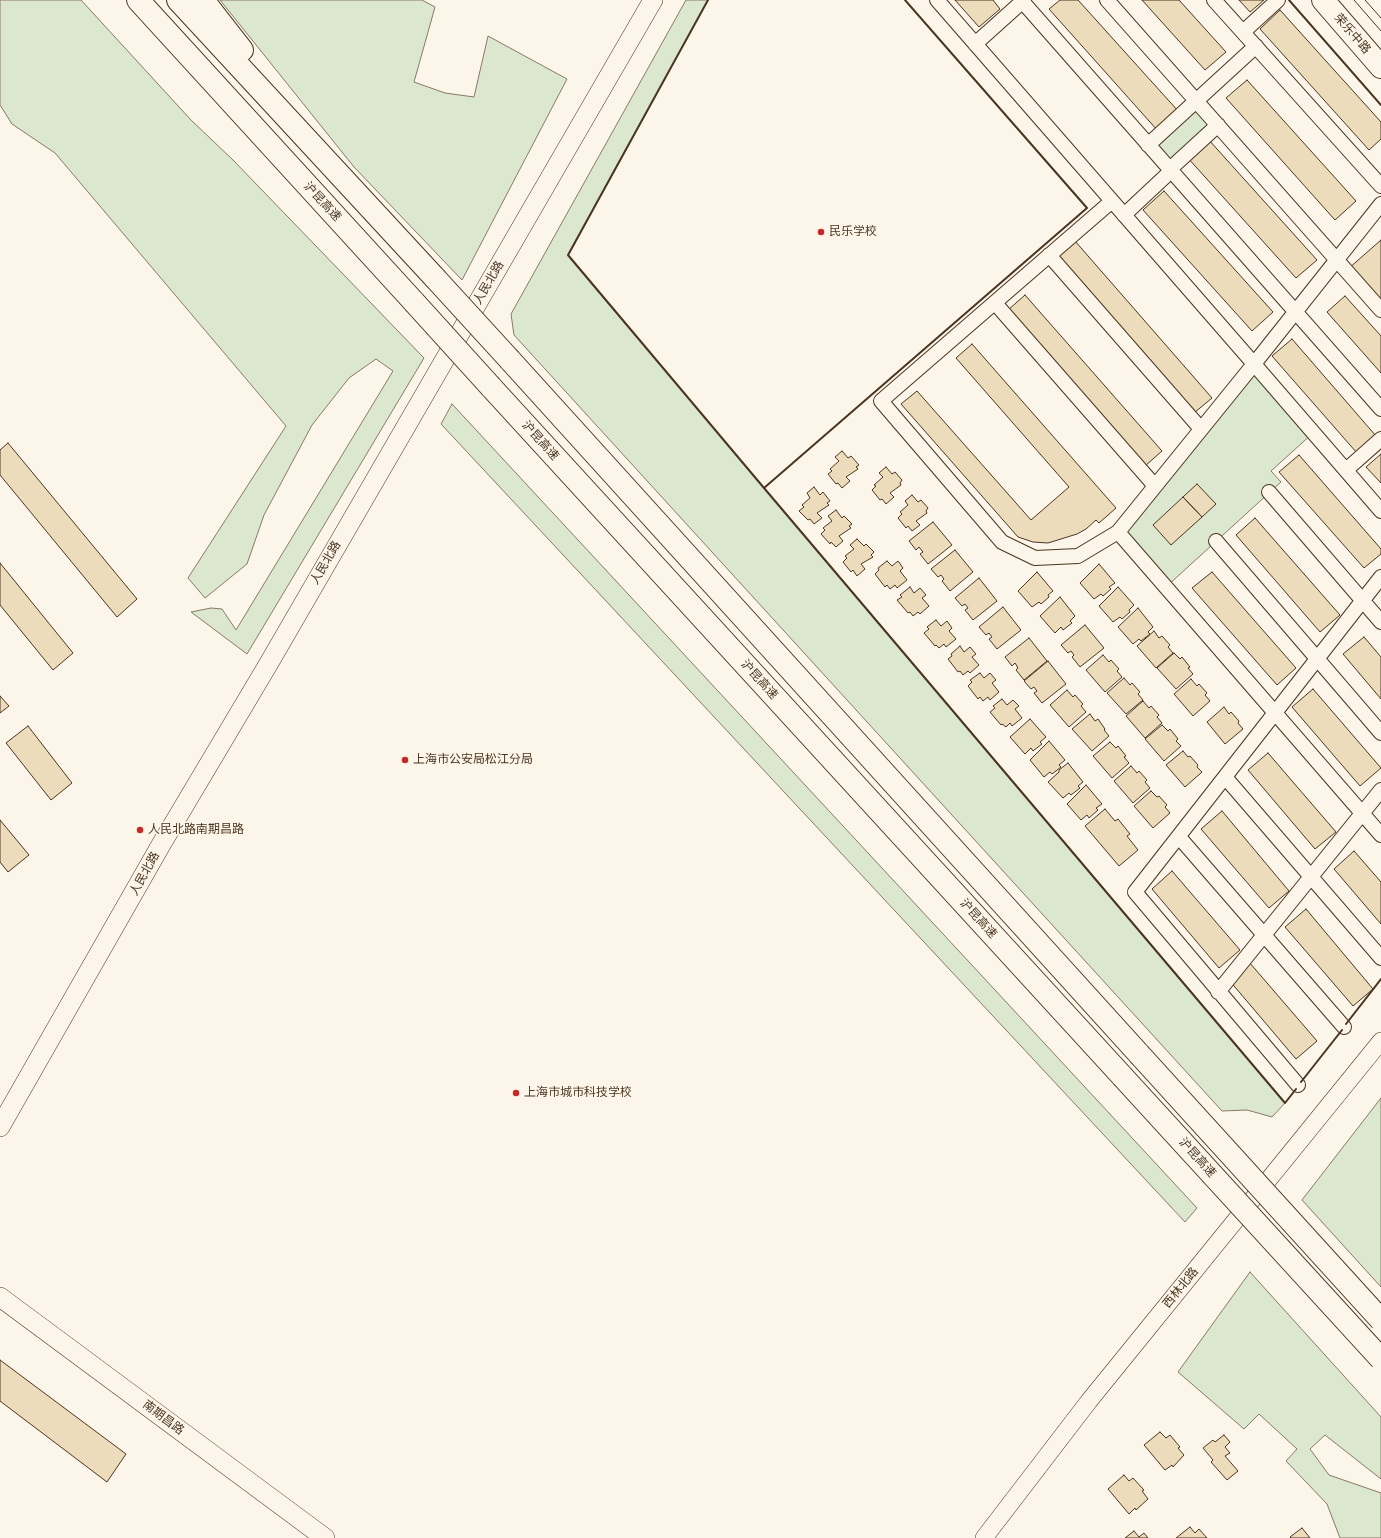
<!DOCTYPE html>
<html>
<head>
<meta charset="utf-8">
<style>
  body { margin:0 }
  canvas { display:block; background:#fbf6e9 }
</style>
</head>
<body>
<canvas width="1381" height="1538"></canvas>
<script>
const g = document.querySelector('canvas').getContext('2d');
g.lineJoin = 'round';
function fillPath(path, color) { g.fillStyle = color; g.fill(path, 'evenodd'); }
const shape = rows => new Path2D(rows.map(r => 'M' + r).join(''));
function trace(path, color, width, dash) { g.strokeStyle = color; g.lineWidth = width; g.lineCap = dash ? 'butt' : 'round'; g.setLineDash(dash || []); g.stroke(path); }
function write(font, color, halo, rows, align = 'center') {
  g.font = font + ' "Times New Roman","Noto Sans SC",serif'; g.lineWidth = 3; g.setLineDash([]); g.textBaseline = 'middle'; g.strokeStyle = halo; g.fillStyle = color; for (const [text, x, y, turn = 0] of rows) {
    g.save(); g.translate(x, y); g.rotate((+turn || 0) * Math.PI / 180); g.textAlign = isNaN(turn) ? turn : align; if (halo) g.strokeText(text, 0, 0); g.fillText(text, 0, 0); g.restore();
  }
}
const green = shape([
  [0,0,81,0,191,120,233,160,424,358,247,654,191,612,211,608,222,609,236,630,393,371,376,359,349,378,312,425,264,515,247,564,205,598,188,578,286,426,55,153,12,124,0,105,0,0],
  [220,0,422,0,435,7,414,82,445,93,474,97,488,36,567,79,462,280,354,167,220,0],
  [686,0,708,0,568,256,1285,1103,1272,1117,1247,1110,1222,1111,514,335,511,314,686,0],
  [1196,101,1218,125,1170,169,1148,145,1196,101],
  [1254,364,1313,433,1271,471,1281,482,1166,587,1118,532,1254,364],
  [452,404,1197,1208,1185,1222,441,424,452,404],
  [1381,1098,1381,1287,1302,1200,1381,1098],
  [1250,1272,1381,1417,1381,1479,1325,1435,1310,1449,1329,1475,1381,1493,1381,1538,1340,1538,1327,1504,1286,1461,1297,1449,1259,1414,1244,1429,1178,1372,1250,1272]
]);
fillPath(green, '#dce7d0');
trace(green, '#887966', 1);
const building = shape([
  [955,0,993,0,1000,9,979,27,955,0],
  [1060,0,1078,0,1179,112,1158,131,1049,9,1060,0],
  [1142,0,1179,0,1226,52,1205,70,1142,0],
  [1239,0,1264,0,1250,12,1239,0],
  [1280,10,1381,122,1381,139,1369,150,1260,29,1280,10],
  [1247,80,1356,201,1335,220,1226,98,1247,80],
  [1208,139,1317,260,1296,278,1187,157,1208,139],
  [1164,191,1273,312,1252,331,1143,210,1164,191],
  [1381,240,1381,306,1348,269,1381,240],
  [1075,241,1212,398,1194,413,1058,257,1075,241],
  [1025,295,1162,451,1145,466,1008,310,1025,295],
  [1345,296,1381,336,1381,373,1327,312,1345,296],
  [1292,339,1376,436,1357,453,1272,356,1292,339],
  [972,344,1116,508,1099,523,1096,520,1086,529,1077,534,1048,543,1033,542,1018,537,901,404,917,391,1031,520,1069,487,956,358,972,344],
  [8,443,137,599,117,617,0,475,0,450,8,443],
  [842,451,848,458,851,456,859,465,856,467,858,469,846,477,850,481,842,488,838,483,836,484,828,474,832,471,830,469,839,461,835,457,842,451],
  [1381,454,1381,483,1366,467,1381,454],
  [1299,455,1381,549,1381,554,1364,568,1279,472,1299,455],
  [886,467,892,474,895,472,902,480,900,483,901,485,890,493,894,497,886,504,882,499,880,500,872,490,876,486,874,485,883,477,879,473,886,467],
  [1197,484,1216,504,1202,517,1183,497,1197,484],
  [814,487,820,495,823,492,830,501,827,503,829,505,817,513,822,518,814,524,810,519,808,520,799,511,804,507,802,505,810,498,807,493,814,487],
  [912,495,918,502,921,500,928,508,926,511,927,513,916,521,920,525,912,531,908,526,906,528,898,518,902,514,900,512,908,505,905,501,912,495],
  [1183,497,1202,517,1171,545,1153,525,1183,497],
  [836,510,842,518,844,516,852,524,849,526,851,528,839,536,843,541,836,547,831,542,830,544,821,534,825,530,823,528,832,521,828,516,836,510],
  [1255,518,1340,615,1320,632,1236,535,1255,518],
  [933,522,952,545,928,564,920,554,923,552,919,547,916,550,909,541,933,522],
  [857,539,864,546,866,544,874,552,871,555,873,557,861,564,865,569,857,576,853,570,851,572,843,562,847,558,845,556,854,549,850,545,857,539],
  [955,550,973,572,950,591,942,581,944,579,941,575,938,577,931,569,955,550],
  [887,561,892,566,898,561,903,568,900,571,907,580,897,588,895,585,890,589,887,585,885,587,875,574,879,570,878,568,887,561],
  [0,563,73,653,53,670,0,605,0,563],
  [1099,564,1115,583,1109,587,1111,589,1103,596,1101,594,1094,599,1080,583,1099,564],
  [1037,572,1053,591,1048,595,1049,597,1041,604,1039,602,1032,607,1018,591,1037,572],
  [1212,572,1296,668,1277,685,1192,588,1212,572],
  [979,578,997,601,973,620,965,610,968,608,965,604,962,606,955,598,979,578],
  [910,587,914,593,920,588,926,595,922,598,929,606,920,614,918,612,913,616,910,612,908,613,897,600,902,597,900,595,910,587],
  [1118,587,1134,605,1129,610,1130,612,1122,619,1120,617,1113,622,1099,606,1118,587],
  [1060,597,1075,616,1070,621,1072,623,1063,630,1061,627,1055,633,1040,616,1060,597],
  [1003,607,1021,630,997,649,989,639,992,637,989,633,986,635,979,627,1003,607],
  [1138,608,1153,627,1148,632,1150,634,1141,641,1139,639,1133,644,1118,627,1138,608],
  [936,620,941,626,947,621,952,628,949,631,956,639,946,647,944,644,939,648,936,645,935,646,924,633,929,629,927,627,936,620],
  [1085,625,1104,648,1080,667,1072,657,1074,655,1071,651,1068,653,1061,645,1085,625],
  [1154,631,1159,638,1162,636,1170,645,1168,647,1173,653,1156,668,1137,646,1154,631],
  [1364,637,1381,657,1381,699,1343,654,1364,637],
  [1029,638,1047,661,1024,680,1016,670,1018,668,1015,663,1012,666,1005,657,1029,638],
  [960,646,964,652,970,647,976,654,972,657,979,665,970,673,968,671,963,675,960,671,958,672,948,659,952,656,951,654,960,646],
  [1174,653,1180,659,1182,657,1190,667,1188,668,1193,674,1176,689,1157,668,1174,653],
  [1103,655,1109,662,1111,660,1119,669,1117,671,1122,677,1105,692,1086,670,1103,655],
  [1048,661,1066,684,1042,703,1034,693,1037,691,1034,687,1031,689,1024,681,1048,661],
  [980,673,984,678,990,673,996,680,992,683,999,692,990,700,988,697,983,701,980,697,978,699,968,686,972,682,970,680,980,673],
  [1124,678,1130,685,1132,683,1140,692,1138,694,1143,700,1126,714,1107,693,1124,678],
  [1191,679,1197,686,1199,684,1207,693,1205,695,1210,701,1193,716,1174,694,1191,679],
  [1313,689,1381,768,1360,786,1292,707,1313,689],
  [1067,690,1073,697,1075,695,1083,704,1081,706,1086,712,1069,727,1050,705,1067,690],
  [0,696,9,706,0,713,0,696],
  [1002,699,1007,705,1013,700,1019,706,1015,709,1022,718,1012,726,1010,723,1006,727,1002,724,1001,725,990,712,995,708,993,706,1002,699],
  [1143,701,1149,708,1151,706,1159,715,1157,717,1162,723,1145,738,1126,716,1143,701],
  [1224,707,1229,714,1231,712,1239,721,1238,723,1243,729,1225,744,1207,722,1224,707],
  [1090,714,1095,721,1098,719,1105,729,1104,730,1109,736,1092,751,1072,729,1090,714],
  [1030,719,1046,737,1040,742,1042,744,1033,751,1031,748,1025,754,1010,737,1030,719],
  [1162,725,1168,731,1170,729,1178,739,1176,741,1181,746,1164,761,1145,739,1162,725],
  [28,726,72,783,51,800,6,743,28,726],
  [1049,741,1065,760,1059,765,1061,767,1052,774,1050,772,1044,777,1030,760,1049,741],
  [1110,742,1116,748,1118,746,1126,756,1124,757,1129,763,1112,778,1093,756,1110,742],
  [1183,751,1188,757,1190,756,1198,765,1197,767,1202,772,1185,787,1166,765,1183,751],
  [1268,753,1336,832,1315,849,1248,770,1268,753],
  [1068,763,1083,782,1078,786,1080,788,1071,795,1069,793,1063,798,1048,782,1059,772,1059,770,1068,763],
  [1131,766,1137,773,1139,771,1147,780,1145,782,1150,788,1133,803,1114,781,1131,766],
  [1086,785,1102,804,1096,808,1098,810,1089,818,1087,815,1081,820,1067,804,1086,785],
  [1151,791,1157,797,1159,796,1167,805,1165,807,1170,813,1153,828,1134,806,1151,791],
  [1105,809,1115,821,1118,819,1130,834,1127,836,1138,850,1119,866,1085,826,1105,809],
  [1222,811,1289,891,1269,908,1201,829,1222,811],
  [0,820,29,855,8,872,0,862,0,820],
  [1354,851,1381,882,1381,924,1334,869,1354,851],
  [1172,871,1240,950,1219,968,1152,889,1172,871],
  [1306,909,1373,989,1353,1006,1285,927,1306,909],
  [1249,962,1317,1041,1296,1059,1229,980,1249,962],
  [0,1360,126,1454,107,1482,0,1401,0,1360],
  [1160,1432,1166,1438,1170,1435,1180,1447,1178,1448,1184,1455,1173,1467,1172,1465,1165,1470,1144,1445,1160,1432],
  [1224,1435,1230,1442,1225,1447,1230,1453,1225,1456,1238,1471,1227,1480,1211,1462,1213,1460,1203,1448,1213,1440,1215,1442,1224,1435],
  [1124,1475,1129,1481,1133,1478,1144,1490,1142,1491,1148,1499,1136,1510,1135,1508,1129,1514,1108,1489,1124,1475],
  [1190,1527,1195,1533,1199,1529,1207,1538,1176,1538,1190,1527],
  [1302,1528,1310,1538,1291,1538,1290,1537,1302,1528],
  [1134,1531,1139,1537,1144,1533,1148,1538,1125,1538,1134,1531]
]);
fillPath(building, '#ecdcbc');
trace(building, '#4a3520', 1);
const minor = shape([
  [937,0,1254,364,1118,532,1381,835],
  [1021,0,1381,409],
  [1107,0,1381,310],
  [1214,0,1381,186],
  [1243,32,1278,0],
  [975,44,1024,0],
  [1148,145,1256,46],
  [1170,169,1218,125],
  [1112,201,881,401,1002,542,1035,558,1078,556,1118,532],
  [1381,204,1254,364,1381,511],
  [1124,215,1171,171],
  [1049,255,1201,429],
  [995,303,1155,486],
  [1346,470,1381,439],
  [1269,492,1381,622],
  [1216,541,1381,733],
  [1225,777,1381,958],
  [1179,837,1344,1027],
  [1218,992,1381,790],
  [1298,1085,1135,892,1381,577]
]);
const tertiary = shape([
  [984,1538,1089,1401,1381,1041]
]);
const secondary = shape([
  [0,1127,162,843,269,663,653,0],
  [0,1297,325,1538]
]);
const primary = shape([
  [1323,0,1381,67]
]);
const motorway = shape([
  [138,0,414,302],
  [178,0,435,278],
  [203,0,242,50],
  [510,360,1139,1054],
  [491,387,1122,1076]
]);
trace(minor, '#4a3520', 16);
trace(tertiary, '#4a3520', 18);
trace(secondary, '#4a3520', 20);
trace(primary, '#4a3520', 24);
trace(motorway, '#4a3520', 24);
trace(minor, '#fbf6e9', 14);
trace(tertiary, '#fbf6e9', 17);
trace(secondary, '#fbf6e9', 19);
trace(primary, '#fbf6e9', 22);
trace(motorway, '#fbf6e9', 22);
trace(shape([
  [1354,0,1381,31],
  [1365,0,1381,18]
]), '#4a3520', 1);
const motorwayBridge = shape([
  [435,278,510,360],
  [414,302,491,387],
  [1139,1054,1381,1320],
  [1122,1076,1381,1359]
]);
trace(motorwayBridge, '#4a3520', 24, []);
trace(motorwayBridge, '#fbf6e9', 22);
trace(shape([
  [708,0,568,255,764,488],
  [905,0,1087,208,764,488,1285,1103,1296,1089],
  [1289,0,1381,105],
  [1346,1024,1381,979],
  [1301,1082,1342,1030]
]), '#4a3520', 2);
for (const [x, y, r, color] of [
  [821,232,4,"#c62828"],
  [405,760,4,"#c62828"],
  [140,830,4,"#c62828"],
  [516,1093,4,"#c62828"]
]) { const dot = new Path2D(); dot.arc(x, y, r, 0, 2 * Math.PI); g.fillStyle = color; g.fill(dot); trace(dot, '#fbf6e9', 1.5); }
write('12px', '#4a3520', '#fbf6e9', [
  ["荣乐中路",1352,34,49],
  ["沪昆高速",322,202,47],
  ["人民北路",489,283,-60],
  ["沪昆高速",540,441,48],
  ["人民北路",326,563,-60],
  ["沪昆高速",759,680,48],
  ["人民北路",145,874,-61],
  ["沪昆高速",978,919,48],
  ["沪昆高速",1197,1158,48],
  ["西林北路",1181,1288,-51],
  ["南期昌路",163,1418,37]
]);
write('12px', '#4a3520', '#fbf6e9', [
  ["民乐学校",829,232],
  ["上海市公安局松江分局",413,760],
  ["人民北路南期昌路",148,830],
  ["上海市城市科技学校",524,1093]
], 'left');
</script>
</body>
</html>
